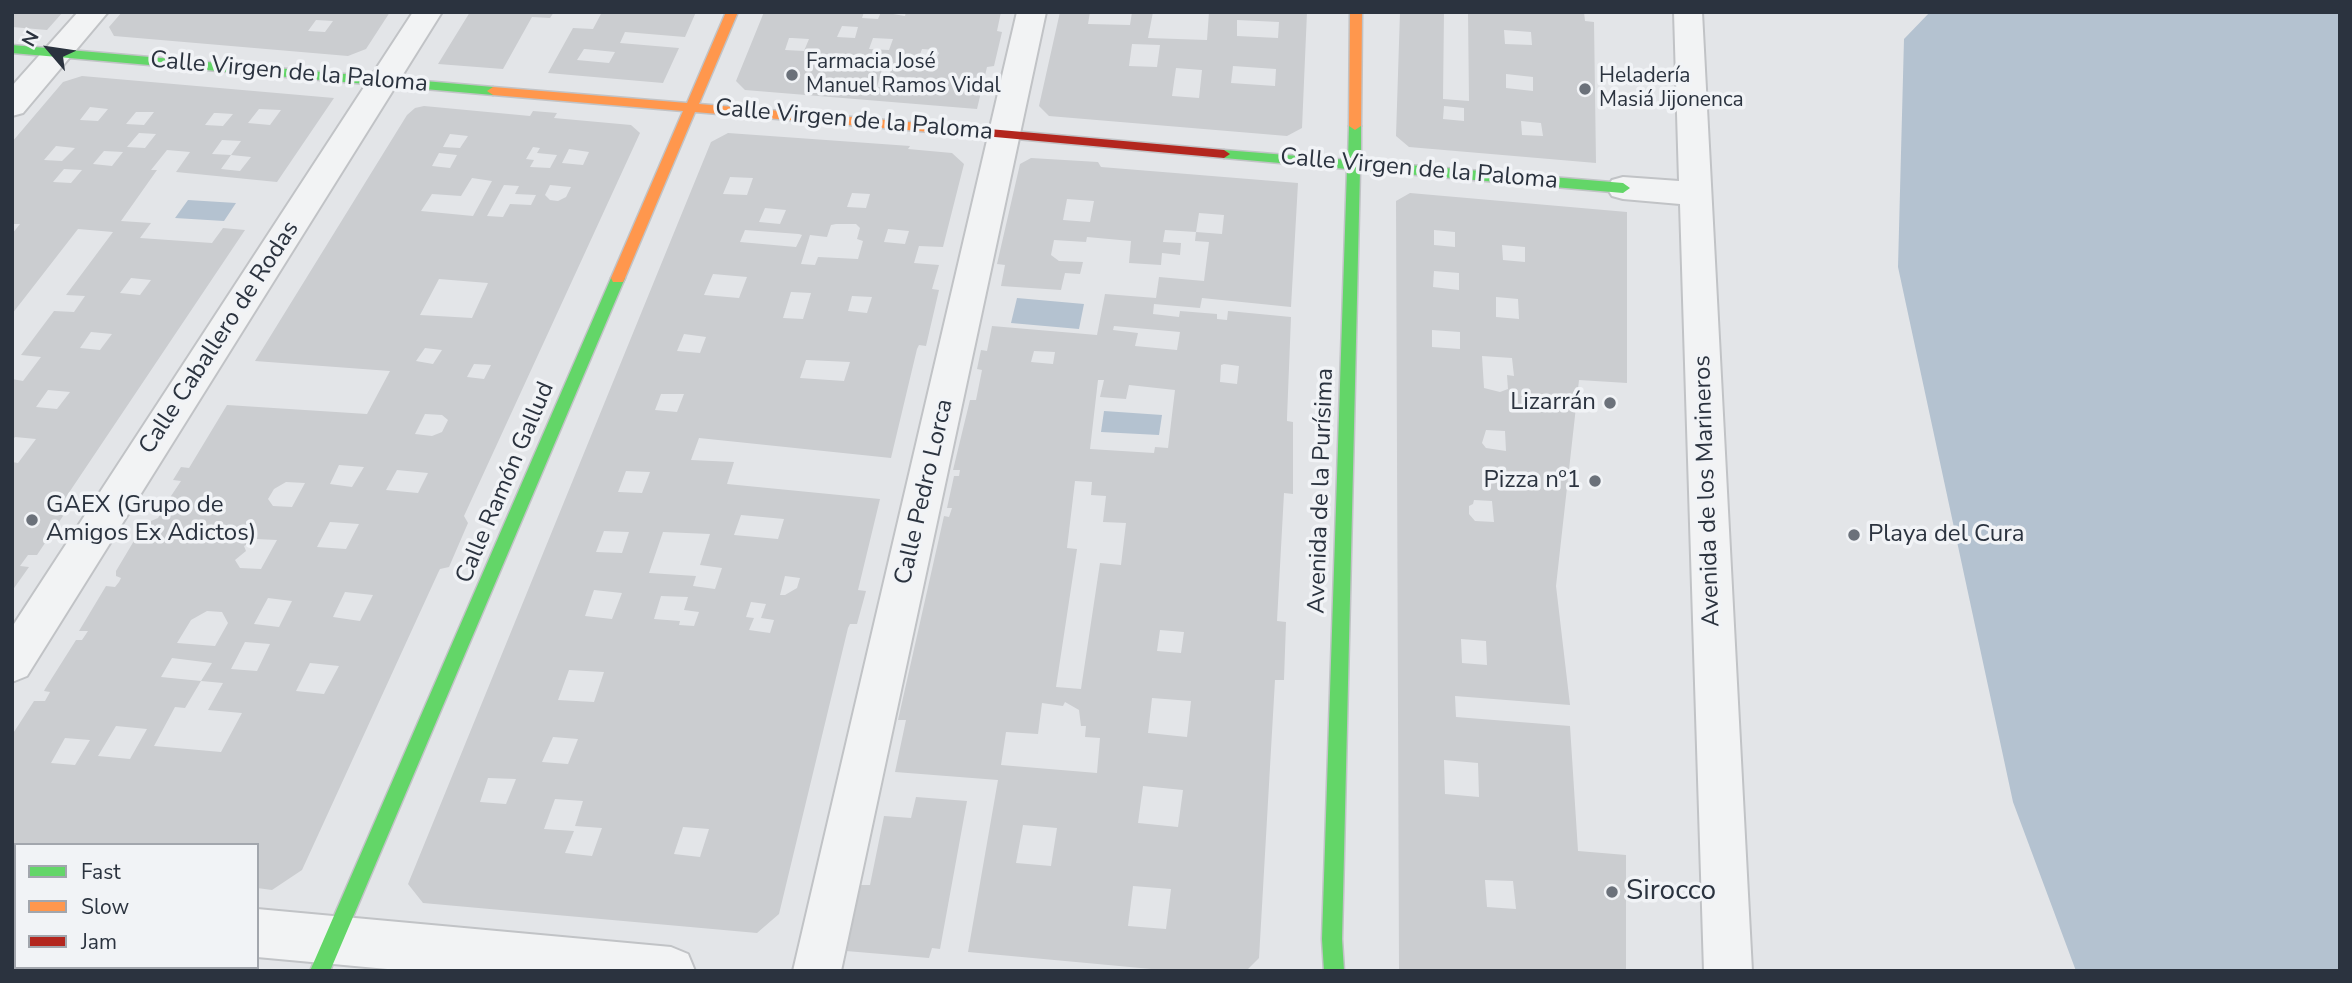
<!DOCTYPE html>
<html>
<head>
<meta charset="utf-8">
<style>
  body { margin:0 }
  #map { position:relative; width:2352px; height:983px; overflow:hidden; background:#e3e5e8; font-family:"Nunito Sans",sans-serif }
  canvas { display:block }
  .frame { position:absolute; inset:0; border:14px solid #2b333f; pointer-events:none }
  .legend { position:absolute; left:14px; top:843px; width:245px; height:126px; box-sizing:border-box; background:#f1f3f6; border:2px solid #a2a6ad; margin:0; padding:9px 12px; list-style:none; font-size:21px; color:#2b333f }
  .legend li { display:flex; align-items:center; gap:14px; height:35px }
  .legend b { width:35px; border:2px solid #a2a6ad }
  .north { position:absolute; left:14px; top:14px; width:70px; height:70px; -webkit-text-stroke:5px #f1f3f6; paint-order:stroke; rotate:299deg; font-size:19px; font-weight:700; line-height:28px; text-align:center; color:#2b333f }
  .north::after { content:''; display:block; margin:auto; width:24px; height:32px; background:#2b333f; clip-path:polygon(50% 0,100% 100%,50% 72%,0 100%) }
</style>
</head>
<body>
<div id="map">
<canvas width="2352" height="983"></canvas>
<div class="frame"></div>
<ul class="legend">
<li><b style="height:9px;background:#63d668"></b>Fast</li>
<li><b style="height:9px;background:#ff974d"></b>Slow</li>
<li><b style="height:9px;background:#b3261e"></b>Jam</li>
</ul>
<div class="north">N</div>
</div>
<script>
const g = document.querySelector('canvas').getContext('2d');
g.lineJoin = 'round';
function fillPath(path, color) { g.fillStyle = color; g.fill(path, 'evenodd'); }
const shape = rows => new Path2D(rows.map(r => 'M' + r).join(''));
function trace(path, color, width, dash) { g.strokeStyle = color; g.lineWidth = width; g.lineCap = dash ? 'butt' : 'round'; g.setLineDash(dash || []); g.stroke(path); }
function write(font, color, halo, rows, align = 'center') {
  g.font = font + ' "Nunito Sans",sans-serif'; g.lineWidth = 7; g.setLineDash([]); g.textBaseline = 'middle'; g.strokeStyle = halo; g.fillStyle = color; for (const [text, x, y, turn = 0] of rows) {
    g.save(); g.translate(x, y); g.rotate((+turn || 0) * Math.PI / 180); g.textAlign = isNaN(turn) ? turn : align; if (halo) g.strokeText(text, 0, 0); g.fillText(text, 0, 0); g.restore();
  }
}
fillPath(shape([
  [1930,12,2340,12,2340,971,2076,971,2013,802,1898,267,1904,39],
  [188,200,236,203,224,221,175,218],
  [1017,298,1084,304,1079,329,1011,323],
  [1104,411,1162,415,1159,435,1101,432]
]), '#b4c2d0');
fillPath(shape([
  [12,12,63,12,47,30,12,27],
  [122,12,337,14,390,12,366,49,348,56,114,36,109,27],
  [316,20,333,21,325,32,308,31],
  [470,12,554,12,550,18,532,17,503,69,438,64],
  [602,12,696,12,685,37,625,32,620,43,679,48,663,83,548,73,573,28,593,29],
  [584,49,585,49,615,52,609,63,577,60],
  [764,12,864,12,862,18,878,19,881,12,905,16,906,12,1001,12,997,31,1002,32,994,66,987,67,977,109,745,90,736,81],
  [842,26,858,27,855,38,837,37],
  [789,38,792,38,809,39,804,51,785,50],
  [873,38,893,39,889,50,869,49],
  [922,49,936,50,939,53,935,62,918,60],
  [831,55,849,57,845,68,827,67],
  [884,62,893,62,889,76,917,78,914,88,877,87],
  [1060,12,1090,12,1088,24,1130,25,1132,12,1153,12,1148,38,1207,40,1209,12,1307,12,1302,128,1287,136,1049,116,1039,106],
  [1237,20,1279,22,1278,38,1237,36],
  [1132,44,1160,45,1157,67,1129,66],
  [1233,66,1276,69,1275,86,1231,83],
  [1176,68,1202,70,1199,98,1172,96],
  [1400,12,1444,12,1443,99,1469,101,1468,12,1584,12,1585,21,1594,22,1596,163,1409,147,1396,136],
  [1504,30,1531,32,1532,45,1505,44],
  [1506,74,1533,77,1533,91,1506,88],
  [1444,106,1464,108,1464,121,1443,119],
  [1521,121,1541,123,1543,136,1522,135],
  [82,76,334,98,277,182,176,172,190,152,167,150,151,170,157,170,121,221,151,223,140,238,212,243,223,228,245,230,58,509,67,510,37,555,28,555,20,566,29,567,12,591,12,462,18,463,36,439,15,437,12,441,12,379,23,381,41,357,21,355,54,311,74,312,85,296,66,295,113,232,78,229,12,314,12,234,20,224,12,224,12,142,63,82],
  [90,107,108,109,98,121,80,120],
  [259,109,281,110,270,125,248,123],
  [136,112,154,112,144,125,126,124],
  [214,113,217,113,233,114,223,126,205,125],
  [139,133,156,134,145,148,127,147],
  [222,140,241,141,231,155,212,154],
  [56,146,75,148,62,161,44,160],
  [104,151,123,152,112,166,93,164],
  [231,155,251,157,240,171,221,169],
  [64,169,82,170,71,183,53,182],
  [131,278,151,280,140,295,120,293],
  [91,332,112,334,100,350,80,348],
  [48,390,70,392,57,409,36,407],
  [424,106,530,116,533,111,557,113,554,118,631,125,640,133,464,516,468,523,449,567,440,569,438,573,302,870,272,890,257,888,257,845,16,845,16,866,12,866,12,735,34,701,45,701,50,692,44,691,45,689,76,640,82,640,88,631,79,631,106,586,115,587,119,582,121,578,116,576,116,571,144,524,158,518,162,511,154,511,163,498,169,499,181,481,173,480,181,467,189,468,227,405,367,414,390,371,255,361,407,115,415,108],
  [450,134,468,136,460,148,443,147],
  [533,147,540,148,537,153,557,155,550,168,530,167,534,160,526,159],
  [569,149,589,152,583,165,562,163],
  [439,153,457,155,450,168,432,166],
  [472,178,492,181,473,216,421,211,432,194,461,196],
  [504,185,519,186,515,194,536,195,531,205,510,204,503,217,487,216],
  [550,185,571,187,566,197,558,201,550,200,545,195],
  [439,279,488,283,472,318,420,315],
  [425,348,442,350,433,364,416,361],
  [474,364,491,365,484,379,467,377],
  [425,414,442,415,448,420,442,432,432,436,415,434],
  [339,465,364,467,352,487,330,484],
  [397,470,428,473,418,493,386,490],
  [286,482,305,483,292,507,273,506,268,499,274,489],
  [330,522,359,524,346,549,317,547],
  [256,539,277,540,261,569,240,568,235,560,246,551,244,546],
  [345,592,373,595,360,621,333,617],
  [268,598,292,601,279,627,254,624],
  [207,611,222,612,228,623,215,646,177,643,191,620],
  [245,642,270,644,257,671,231,669],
  [172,658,212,663,201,681,161,677],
  [310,663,339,666,324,694,296,691],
  [201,681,223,683,208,710,242,713,221,752,154,746,175,707,185,708],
  [116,726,147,729,130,759,98,756],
  [65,738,90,740,75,765,51,763],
  [728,133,910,146,908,149,952,153,964,164,943,247,919,246,914,263,939,265,932,289,939,290,926,346,919,345,917,349,891,458,699,438,691,460,734,462,727,484,880,499,859,586,858,590,866,591,857,624,850,624,848,628,779,914,757,933,423,903,408,884,711,142],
  [730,177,753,178,747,195,723,194],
  [852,193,870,194,866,208,847,207],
  [765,208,786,210,780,224,759,222],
  [836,224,856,224,860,228,857,239,863,241,858,259,818,257,815,265,801,264,810,235,827,237,831,225],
  [888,229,909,231,905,244,884,242],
  [745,230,799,234,802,235,796,247,740,242],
  [713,274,747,277,739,298,704,295],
  [791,292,811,293,803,319,783,318],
  [852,296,872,297,867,313,848,311],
  [684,334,706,337,700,353,677,351],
  [806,360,807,360,850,362,844,381,800,378],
  [661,394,684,394,677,412,655,410],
  [626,471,650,472,642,493,618,492],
  [741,515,784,519,778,539,734,535],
  [604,531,629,532,622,553,596,552],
  [663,532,710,534,700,565,722,568,715,589,693,586,696,576,649,573],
  [785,576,800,578,797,588,785,595,780,595],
  [594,590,622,593,612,619,585,616],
  [661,596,688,597,684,610,699,612,694,626,679,625,680,621,654,619],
  [751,602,766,604,761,618,774,620,770,633,749,630,754,618,746,617],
  [569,670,604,672,594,702,558,700],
  [553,737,578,739,568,764,542,762],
  [488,778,516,779,506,804,480,802],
  [555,799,583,801,575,826,602,828,592,856,565,853,574,831,544,829],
  [683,827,709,829,700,857,674,854],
  [1031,158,1098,162,1101,167,1298,183,1291,307,1202,298,1200,308,1154,304,1153,314,1179,317,1180,311,1217,314,1217,319,1227,320,1228,311,1291,317,1287,418,1287,421,1293,422,1293,494,1284,493,1277,621,1286,622,1284,680,1275,680,1259,958,1246,971,1173,971,968,952,998,780,895,772,906,720,898,720,944,516,949,517,952,508,947,508,954,476,959,476,960,470,953,470,970,400,976,400,982,370,977,369,981,350,987,351,992,326,1097,335,1105,294,1156,298,1159,277,1204,281,1209,242,1195,241,1196,232,1222,234,1224,215,1199,213,1196,232,1165,230,1163,242,1181,243,1180,255,1162,253,1161,265,1129,263,1131,241,1087,237,1086,242,1054,240,1051,255,1059,261,1083,262,1080,274,1065,273,1061,290,1001,286,1005,265,997,264,1020,164],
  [1067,199,1094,201,1090,222,1063,220],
  [1114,326,1180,332,1177,350,1135,346,1138,333,1113,330],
  [1034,351,1055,352,1053,364,1031,362],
  [1224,364,1239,366,1237,384,1220,382,1221,365],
  [1098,380,1104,380,1100,397,1126,399,1129,385,1175,390,1168,448,1155,447,1154,453,1090,449],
  [1075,481,1092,482,1091,495,1106,496,1103,522,1126,523,1121,565,1100,563,1081,689,1056,687,1077,549,1067,548],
  [1160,630,1184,632,1181,653,1157,651],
  [1152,698,1191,701,1187,737,1148,733],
  [1065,702,1079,710,1081,726,1086,726,1085,737,1100,738,1097,773,1001,765,1006,732,1038,734,1042,703,1063,706],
  [1143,786,1183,790,1178,827,1138,823],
  [1023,825,1057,828,1051,866,1016,863],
  [1133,886,1171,889,1166,929,1128,926],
  [1410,193,1627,212,1627,383,1579,380,1556,586,1570,705,1455,696,1456,717,1570,726,1578,851,1626,855,1626,971,1399,969,1396,201],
  [1434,230,1455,232,1455,247,1434,245],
  [1502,245,1525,247,1525,262,1503,260],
  [1434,271,1459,273,1459,290,1433,287],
  [1496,297,1518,299,1519,319,1496,317],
  [1432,330,1460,332,1460,349,1432,347],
  [1482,356,1512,358,1514,376,1507,375,1508,389,1500,392,1484,388],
  [1486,430,1505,431,1506,451,1486,448,1482,443],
  [1474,500,1492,501,1494,522,1475,521,1469,514,1469,506,1473,504],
  [1461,639,1486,641,1487,665,1462,663],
  [1444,760,1478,763,1479,797,1445,794],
  [1485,880,1513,881,1516,909,1487,907],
  [916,797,967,801,940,949,932,948,929,958,846,951,860,885,870,885,884,816,911,818]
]), '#cbcdd0');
const street = shape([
  [78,12,108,12,23,113,12,116,12,86,78,12],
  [413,12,442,12,27,676,12,682,12,627,413,12],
  [1017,12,1046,12,841,971,793,971,1017,12],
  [1674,12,1702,12,1752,971,1704,971,1680,204,1623,199,1612,196,1607,188,1612,180,1623,177,1679,181,1674,12],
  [12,888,16,888,16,934,12,934,12,888],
  [257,909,671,947,688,954,695,971,409,971,257,957,257,909]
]);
const fast = shape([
  [12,45,493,87,499,91,493,95,12,53,12,45],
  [1355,122,1361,126,1361,161,1623,183,1630,188,1623,193,1360,170,1342,939,1344,971,1324,971,1322,939,1347,169,1224,158,1218,154,1224,150,1348,160,1349,126,1355,122],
  [618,273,625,278,330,971,310,971,611,278,618,273]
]);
const slow = shape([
  [726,12,738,12,699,104,978,128,984,132,978,136,695,112,625,278,623,282,613,282,611,278,683,111,493,95,487,91,493,87,687,103,726,12],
  [1350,12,1362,12,1361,126,1355,130,1349,126,1350,12]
]);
const jam = shape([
  [978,128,1224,150,1230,154,1224,158,973,135,972,132,978,128]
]);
trace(street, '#c1c3c6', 4);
trace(fast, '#c1c3c6', 3);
trace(slow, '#c1c3c6', 3);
trace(jam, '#c1c3c6', 3);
fillPath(street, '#f2f3f4');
fillPath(fast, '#63d668');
fillPath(slow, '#ff974d');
fillPath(jam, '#b3261e');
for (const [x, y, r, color] of [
  [792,75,7,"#6b717a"],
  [1585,89,7,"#6b717a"],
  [1610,403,7,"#6b717a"],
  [1595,481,7,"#6b717a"],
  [32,520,7,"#6b717a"],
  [1854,535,7,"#6b717a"],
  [1612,892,7,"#6b717a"]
]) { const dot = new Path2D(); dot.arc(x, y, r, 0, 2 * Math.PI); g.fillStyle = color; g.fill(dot); trace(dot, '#f1f3f6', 2.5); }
write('21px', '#2b333f', '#f1f3f6', [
  ["Farmacia José",806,63],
  ["Manuel Ramos Vidal",806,87],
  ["Heladería",1599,77],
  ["Masiá Jijonenca",1599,101]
], 'left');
write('24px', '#2b333f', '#f1f3f6', [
  ["Calle Virgen de la Paloma",289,73,5],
  ["Calle Virgen de la Paloma",854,121,5],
  ["Calle Virgen de la Paloma",1419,170,5],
  ["Calle Caballero de Rodas",220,338,-57],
  ["Calle Ramón Gallud",506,483,-67],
  ["Avenida de la Purísima",1322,491,-88],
  ["Avenida de los Marineros",1708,491,-92],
  ["Calle Pedro Lorca",925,492,-77]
]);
write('24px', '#2b333f', '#f1f3f6', [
  ["Lizarrán",1596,403],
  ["Pizza nº1",1581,481],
  ["GAEX (Grupo de",46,506,"left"],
  ["Amigos Ex Adictos)",46,534,"left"],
  ["Playa del Cura",1868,535,"left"]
], 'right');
write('28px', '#2b333f', '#f1f3f6', [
  ["Sirocco",1626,892]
], 'left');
</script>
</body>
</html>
